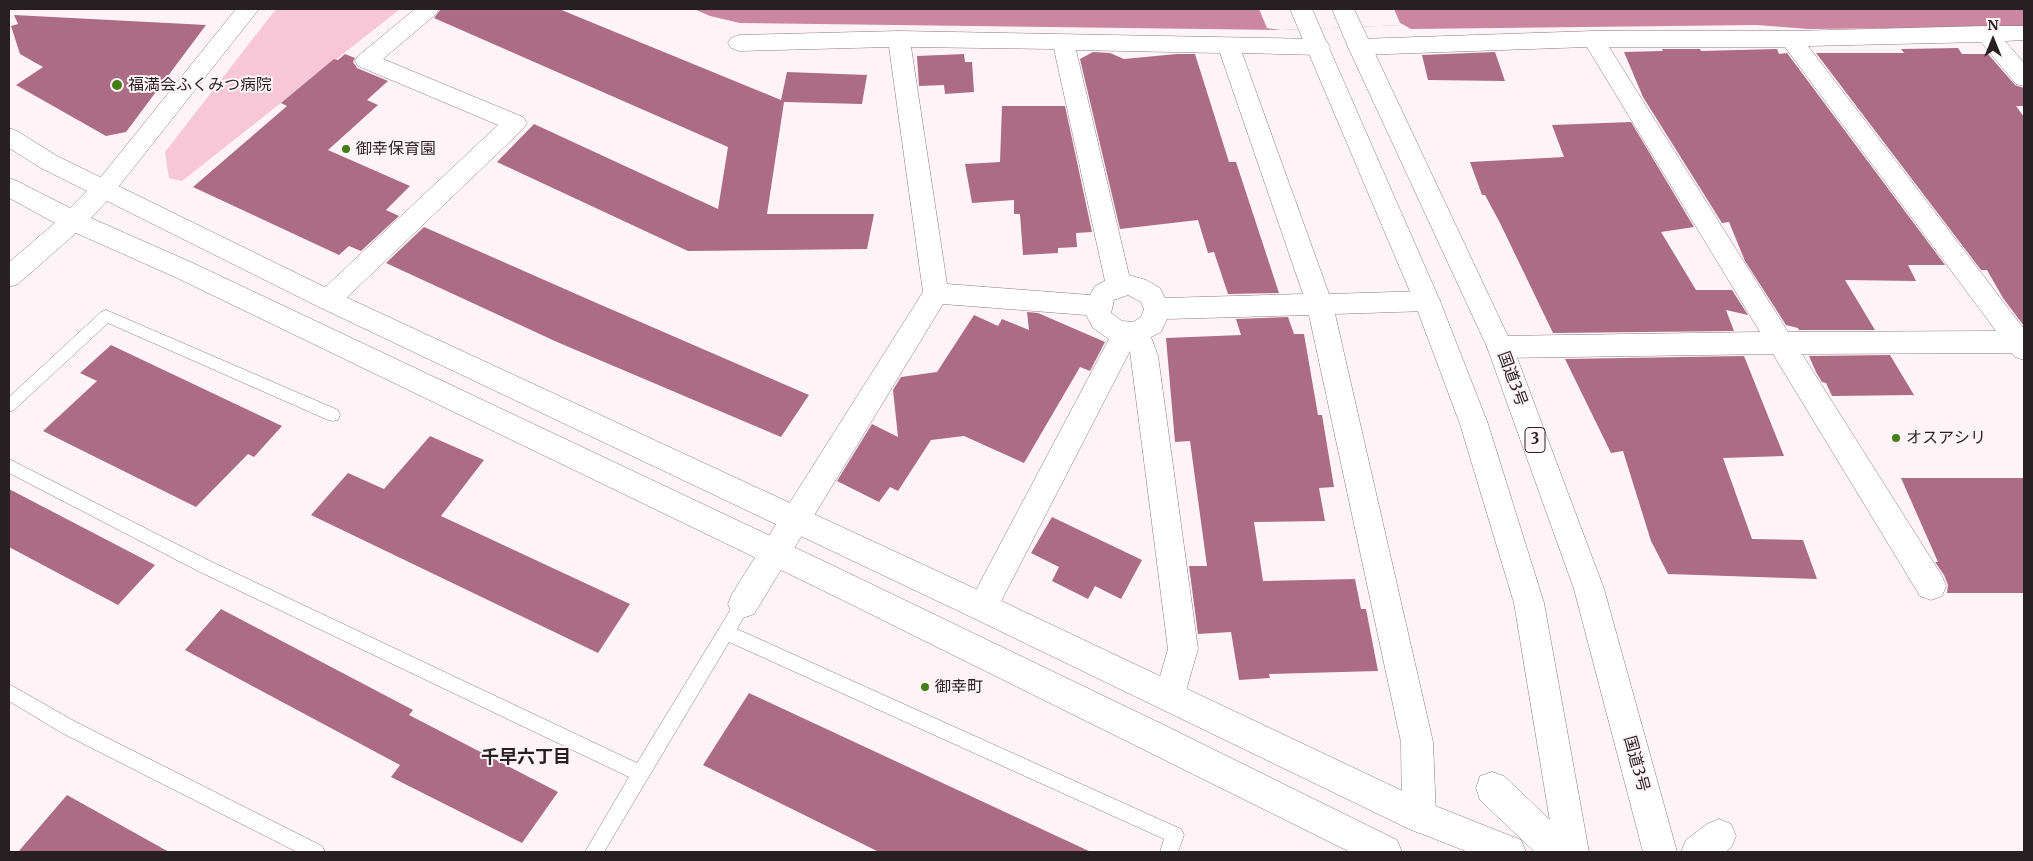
<!DOCTYPE html>
<html>
<head>
<meta charset="utf-8">
<style>
  body { margin:0 }
  #map { position:relative; width:2033px; height:861px; overflow:hidden; background:#fef4f7; font-family:Merriweather,serif }
  canvas { display:block }
  .frame { position:absolute; inset:0; border:10px solid #281f22; pointer-events:none }
  .north { position:absolute; left:1968px; top:15px; width:50px; height:50px; -webkit-text-stroke:4px #fef4f7; paint-order:stroke; rotate:0deg; font-size:14px; font-weight:700; line-height:20px; text-align:center; color:#281f22 }
  .north::after { content:''; display:block; margin:auto; width:18px; height:22px; background:#281f22; clip-path:polygon(50% 0,100% 100%,50% 72%,0 100%) }
</style>
</head>
<body>
<div id="map">
<canvas width="2033" height="861"></canvas>
<div class="frame"></div>
<div class="north">N</div>
</div>
<script>
const g = document.querySelector('canvas').getContext('2d');
g.lineJoin = 'round';
function fillPath(path, color) { g.fillStyle = color; g.fill(path, 'evenodd'); }
const shape = rows => new Path2D(rows.map(r => 'M' + r).join(''));
function trace(path, color, width, dash) { g.strokeStyle = color; g.lineWidth = width; g.lineCap = dash ? 'butt' : 'round'; g.setLineDash(dash || []); g.stroke(path); }
function write(font, color, halo, rows, align = 'center') {
  g.font = font + ' Merriweather,"Noto Sans JP",serif'; g.lineWidth = 4; g.setLineDash([]); g.textBaseline = 'middle'; g.strokeStyle = halo; g.fillStyle = color; for (const [text, x, y, turn = 0] of rows) {
    g.save(); g.translate(x, y); g.rotate((+turn || 0) * Math.PI / 180); g.textAlign = isNaN(turn) ? turn : align; if (halo) g.strokeText(text, 0, 0); g.fillText(text, 0, 0); g.restore();
  }
}
fillPath(shape([
  [276,9,400,9,182,181,169,178,165,152]
]), '#f7c6d7');
fillPath(shape([
  [694,9,2024,9,2024,27,1808,29,1757,25,1411,29,1404,25,1281,30,740,23,710,16]
]), '#cb87a0');
fillPath(shape([
  [1259,9,1394,9,1400,23,1404,25,1281,30,1267,28]
]), '#fef4f7');
fillPath(shape([
  [441,9,559,9,781,100,787,72,867,75,862,104,784,102,767,214,874,214,867,249,688,251,497,162,534,124,718,209,728,147,434,18],
  [14,15,206,25,126,132,106,136,16,85,43,67,20,54,11,26,18,24],
  [1958,48,1962,54,1988,54,2015,85,2024,88,2024,106,2016,106,2024,117,2024,326,2003,298,1987,270,1981,270,1816,53,1904,53,1901,49],
  [1662,49,1700,49,1701,51,1777,49,1779,54,1787,53,1945,265,1908,265,1916,281,1845,280,1875,330,1799,330,1798,328,1786,325,1745,261,1729,222,1722,223,1643,97,1624,52,1663,51],
  [1093,52,1110,53,1124,59,1177,54,1195,54,1229,162,1236,162,1279,293,1228,294,1214,252,1208,253,1198,220,1120,229,1080,59],
  [1495,52,1505,81,1428,80,1422,55],
  [345,54,355,58,353,62,357,68,388,81,367,100,378,105,328,150,410,186,386,210,399,216,361,251,349,246,339,255,193,187,287,106,281,103,334,59,338,60],
  [964,54,965,62,972,62,974,92,945,94,944,85,919,86,917,56],
  [1002,106,1065,106,1092,232,1076,233,1077,247,1058,248,1058,253,1023,255,1020,214,1014,214,1014,200,972,203,965,164,1000,162],
  [1631,122,1694,227,1661,232,1696,290,1732,290,1748,315,1726,310,1734,331,1553,333,1500,223,1485,195,1482,195,1470,162,1564,157,1552,125],
  [424,227,592,301,809,395,781,437,557,342,386,263],
  [1027,312,1038,313,1105,342,1090,371,1080,367,1024,463,964,436,931,440,898,491,890,487,879,502,837,481,872,424,898,437,893,390,901,377,937,372,974,315,998,326,1002,319,1029,330],
  [1288,317,1294,334,1304,334,1318,415,1322,415,1334,487,1319,488,1325,521,1254,522,1263,581,1355,579,1361,609,1366,609,1378,671,1269,674,1270,678,1239,680,1231,632,1198,634,1189,566,1207,566,1190,441,1175,442,1166,338,1241,335,1236,319],
  [111,345,282,426,254,457,248,454,196,507,43,431,97,381,80,373],
  [1890,355,1914,395,1832,396,1826,383,1822,382,1816,372,1809,356],
  [1744,356,1784,456,1723,458,1752,539,1803,540,1817,579,1668,574,1651,541,1623,451,1611,453,1565,359],
  [430,436,484,460,441,516,630,604,598,653,311,515,348,473,384,489],
  [1901,478,2024,478,2024,593,1947,593,1948,585,1944,575,1935,562,1938,562],
  [9,489,155,565,118,605,9,547],
  [1052,517,1142,560,1121,599,1095,586,1088,599,1052,581,1059,567,1031,553],
  [221,609,413,710,409,715,558,792,522,843,391,777,400,765,185,650],
  [749,693,1091,852,879,852,703,765],
  [67,795,169,852,18,852]
]), '#ac6c83');
const lane = shape([
  [106,310,338,410,340,415,338,420,333,421,328,420,108,323,14,410,9,412,9,397,101,312,106,310],
  [9,459,210,561,637,763,737,599,743,596,749,599,751,604,737,629,1181,829,1184,835,1178,852,1160,852,1164,839,729,642,604,852,585,852,629,777,198,571,9,473,9,459],
  [9,684,74,721,322,846,325,852,297,852,62,733,9,701,9,684]
]);
const street = shape([
  [236,9,259,9,112,195,104,198,96,195,92,189,96,183,236,9],
  [415,9,439,9,436,14,383,59,523,117,527,123,523,129,337,307,328,310,319,307,315,300,319,293,498,125,358,66,355,61,358,56,415,9],
  [1986,26,2024,26,2024,40,2005,41,2024,63,2024,86,2016,84,1981,42,1808,46,2024,329,2024,360,2015,357,2012,353,1802,354,1942,576,1946,586,1942,596,1931,600,1920,596,1773,354,1500,358,1491,355,1487,347,1491,339,1500,336,1760,332,1587,47,1359,55,1351,52,1348,47,1351,42,1359,39,1593,31,1791,31,1986,26],
  [1609,47,1785,47,1996,331,1788,332,1609,47],
  [899,31,1319,39,1327,42,1330,47,1327,52,1319,55,1242,53,1329,294,1427,291,1436,294,1440,301,1436,308,1427,311,1335,314,1433,742,1436,816,1431,828,1419,833,1407,828,1402,816,1401,742,1309,315,1167,319,1161,332,1151,337,1158,356,1198,649,1181,708,1170,712,1159,708,1154,697,1168,649,1130,351,993,617,982,621,971,617,967,607,1109,339,1093,328,1086,315,943,304,754,614,743,618,732,614,728,604,732,594,923,292,889,47,739,51,731,48,728,43,731,38,739,35,899,31],
  [911,47,1054,49,1105,281,1095,286,1090,295,947,284,911,47],
  [1076,50,1220,53,1303,294,1165,298,1160,288,1146,280,1129,275,1076,50],
  [1128,295,1141,302,1144,309,1141,317,1133,322,1122,321,1111,313,1114,300,1128,295],
  [1492,772,1504,776,1571,840,1576,852,1535,852,1480,800,1476,788,1480,776,1492,772],
  [1719,819,1731,824,1736,836,1731,848,1725,852,1681,852,1686,840,1707,824,1719,819]
]);
const secondary = shape([
  [9,128,17,131,57,156,337,293,993,597,1428,803,1521,840,1526,852,1468,852,1407,828,971,617,319,307,107,201,91,218,195,264,836,567,1166,726,1397,840,1402,852,1350,852,816,587,177,278,76,233,18,284,9,287,9,262,55,223,9,198,9,178,17,181,70,208,87,191,41,168,9,148,9,128]
]);
const highway = shape([
  [1290,9,1312,9,1440,301,1488,424,1544,603,1589,852,1555,852,1514,603,1460,424,1414,301,1290,9],
  [1332,9,1354,9,1513,347,1604,589,1677,852,1643,852,1574,589,1487,347,1348,47,1332,9]
]);
trace(lane, '#8d787f', 1);
trace(street, '#8d787f', 1);
trace(secondary, '#8d787f', 1);
trace(highway, '#8d787f', 1);
fillPath(lane, '#fff');
fillPath(street, '#fff');
fillPath(secondary, '#fff');
fillPath(highway, '#fff');
for (const [x, y, r, color] of [
  [117,85,6,"#467e16"],
  [346,149,5,"#467e16"],
  [1896,438,5,"#467e16"],
  [925,687,5,"#467e16"]
]) { const dot = new Path2D(); dot.arc(x, y, r, 0, 2 * Math.PI); g.fillStyle = color; g.fill(dot); trace(dot, '#fef4f7', 2); }
for (const [x, y, w] of [
  [1535,440,20]
]) { const box = new Path2D(); box.roundRect(x - w / 2, y - 12.5, w, 25, 4); g.fillStyle = '#fef4f7'; g.fill(box); trace(box, '#281f22', 1); }
write('bold 15px', '#281f22', null, [
  ["3",1535,440]
]);
write('16px', '#281f22', '#fef4f7', [
  ["福満会ふくみつ病院",128,85],
  ["御幸保育園",356,149],
  ["オスアシリ",1906,438],
  ["御幸町",935,687]
], 'left');
write('16px', '#281f22', '#fef4f7', [
  ["国道3号",1512,379,70],
  ["国道3号",1636,764,75]
]);
write('bold 18px', '#281f22', '#fef4f7', [
  ["千早六丁目",526,758]
]);
</script>
</body>
</html>
